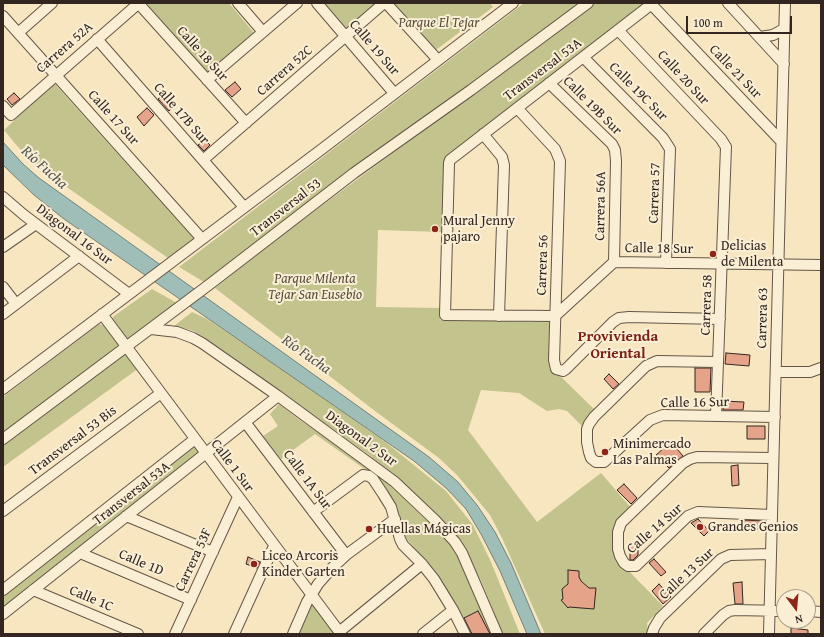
<!DOCTYPE html>
<html>
<head>
<meta charset="utf-8">
<style>
  body { margin:0 }
  #map { position:relative; width:824px; height:637px; overflow:hidden; background:#f7e6bf; font-family:"Gentium Book Plus",serif }
  canvas { display:block }
  .frame { position:absolute; inset:0; border:4px solid #332621; pointer-events:none }
  .north { position:absolute; left:776px; top:589px; width:40px; height:40px; box-sizing:border-box; background:#faefd5; border:1px solid #aa9f8d; border-radius:50%; rotate:164deg; font-size:11px; font-weight:700; line-height:16px; text-align:center; color:#332621 }
  .north::after { content:''; display:block; margin:auto; width:14px; height:18px; background:#8f2418; clip-path:polygon(50% 0,100% 100%,50% 72%,0 100%) }
  .scale { position:absolute; left:686px; top:16px; width:106px; height:18px; box-sizing:border-box; border:2px solid #332621; border-top:0; padding-left:5px; font-size:12px; line-height:14px; white-space:nowrap; color:#332621; -webkit-text-stroke:3px #faefd5; paint-order:stroke }
</style>
</head>
<body>
<div id="map">
<canvas width="824" height="637"></canvas>
<div class="frame"></div>
<div class="north">N</div>
<div class="scale">100 m</div>
</div>
<script>
const g = document.querySelector('canvas').getContext('2d');
g.lineJoin = 'round';
function fillPath(path, color) { g.fillStyle = color; g.fill(path, 'evenodd'); }
const shape = rows => new Path2D(rows.map(r => 'M' + r).join(''));
function trace(path, color, width, dash) { g.strokeStyle = color; g.lineWidth = width; g.lineCap = dash ? 'butt' : 'round'; g.setLineDash(dash || []); g.stroke(path); }
function write(font, color, halo, rows, align = 'center') {
  g.font = font + ' "Gentium Book Plus",serif'; g.lineWidth = 4; g.setLineDash([]); g.textBaseline = 'middle'; g.strokeStyle = halo; g.fillStyle = color; for (const [text, x, y, turn = 0] of rows) {
    g.save(); g.translate(x, y); g.rotate((+turn || 0) * Math.PI / 180); g.textAlign = isNaN(turn) ? turn : align; if (halo) g.strokeText(text, 0, 0); g.fillText(text, 0, 0); g.restore();
  }
}
fillPath(shape([
  [145,3,229,3,254,33,207,74],
  [322,3,378,3,346,30],
  [392,3,490,3,493,7,436,50],
  [524,3,583,3,398,136,266,234,212,280,209,278,204,282,179,267],
  [595,3,647,3,513,108,447,156,445,161,443,232,378,230,376,307,440,308,440,320,550,322,555,371,596,411,583,427,567,411,559,409,547,411,519,393,481,390,468,430,537,522,601,473,632,509,617,522,617,559,663,606,647,623,648,634,545,634,502,538,490,515,457,475,439,458,375,411,215,288,270,244],
  [54,83,194,239,168,258,34,164,18,147,4,130],
  [152,289,177,303,129,339,126,339,112,319,114,316],
  [192,312,207,319,258,353,384,441,446,491,473,525,491,562,520,634,503,634,482,583,467,553,453,533,408,488,369,455,202,336,191,330,174,326],
  [99,324,103,325,108,327,117,340,118,345,117,349,3,434,3,397],
  [124,355,127,355,139,368,3,467,3,443,119,357],
  [279,404,297,418,384,478,429,521,452,547,460,561,492,634,469,634,423,559,404,535,373,475,315,434,281,459,263,436,278,426,270,414],
  [193,444,200,454,3,609,3,594],
  [312,603,335,634,298,634]
]), '#c3c38e');
const water = shape([
  [3,142,23,164,39,178,429,457,458,482,477,505,495,532,511,563,541,634,527,634,500,571,481,534,466,509,446,488,414,461,64,219,34,195,3,165,3,142]
]);
fillPath(water, '#9ebeb7');
trace(water, '#73817b', 1);
const building = shape([
  [235,82,241,89,232,97,225,90,235,82],
  [14,93,20,99,12,105,7,99,14,93],
  [163,95,174,106,169,111,158,99,163,95],
  [147,108,154,115,144,126,137,117,147,108],
  [205,140,210,145,204,151,198,145,205,140],
  [726,353,750,355,749,366,725,364,726,353],
  [695,368,711,368,710,392,695,392,695,368],
  [609,374,619,384,613,389,604,379,609,374],
  [723,401,744,402,743,410,723,410,723,401],
  [747,426,765,426,765,439,747,439,747,426],
  [671,442,683,456,669,468,656,455,671,442],
  [738,465,739,485,732,486,731,466,738,465],
  [624,484,637,498,631,504,617,490,624,484],
  [698,519,709,531,704,536,691,523,698,519],
  [743,520,765,521,765,529,743,529,743,520],
  [630,543,638,543,638,555,633,560,630,560,630,543],
  [248,557,260,562,257,568,246,564,248,557],
  [654,559,666,572,661,576,649,563,654,559],
  [568,570,579,571,579,577,581,581,589,588,596,588,594,609,569,607,568,608,561,600,563,599,562,589,568,584,568,570],
  [742,582,743,604,735,604,733,583,742,582],
  [659,584,671,597,663,604,652,591,659,584],
  [478,611,490,634,472,634,464,618,478,611],
  [791,628,808,630,808,634,791,634,791,628]
]);
fillPath(building, '#e5a389');
trace(building, '#332621', 1);
const minor = shape([
  [138,3,246,123],
  [238,3,263,32],
  [317,3,394,93],
  [386,3,438,60],
  [653,3,450,160,449,163,445,315,555,316,614,262,821,265],
  [728,3,784,64],
  [651,4,781,141],
  [3,16,202,239],
  [618,30,721,139,726,147,716,416],
  [18,33,52,3],
  [760,37,773,35,784,29],
  [97,39,244,207],
  [583,57,663,138,670,149,666,263],
  [207,80,297,3],
  [549,83,612,144,615,150,616,161,614,262],
  [3,106,11,115,139,3],
  [517,108,555,149,560,161,554,360,556,369,563,371,566,369,613,322,619,318,629,317,720,319],
  [483,134,502,157,504,165,499,316],
  [203,160,384,3],
  [3,197,24,215,129,294],
  [3,247,36,224],
  [3,287,16,304],
  [3,314,79,256],
  [102,314,341,634],
  [151,329,177,332,193,338,202,343,278,396,395,482,435,520,455,542,462,553,497,634],
  [718,362,657,361,646,366,594,417,589,424,587,429,587,442,589,452,591,458,596,462,604,462,650,420,663,415,775,417],
  [776,372,810,372,821,368],
  [3,389,322,149,513,3],
  [245,422,346,555],
  [3,439,210,284,354,173,471,90,588,3],
  [3,511,161,393],
  [313,512,363,475,369,476,373,479,383,494,391,507,400,539,403,545,422,564,434,579,453,610,465,634],
  [772,515,698,512,688,516,636,566,628,566,624,563,620,556,618,549,618,532,621,523,683,463,690,459,697,457,773,458],
  [126,516,213,552],
  [80,553,191,600],
  [3,590,195,439],
  [33,590,138,634],
  [808,611,821,612],
  [3,614,278,396],
  [339,632,422,564],
  [175,634,238,497],
  [234,634,274,546],
  [293,634,307,602,318,584,332,568,346,555,395,519],
  [423,634,453,610],
  [652,634,654,628,660,618,721,559,730,555,771,554],
  [704,634,723,615,729,611,735,610,784,611],
  [769,634,785,3]
]);
trace(minor, '#645648', 12);
trace(minor, '#faefd5', 10);
for (const [x, y, r, color] of [
  [435,229,4,"#8f2418"],
  [713,254,4,"#8f2418"],
  [605,452,4,"#8f2418"],
  [700,527,4,"#8f2418"],
  [369,529,4,"#8f2418"],
  [254,564,4,"#8f2418"]
]) { const dot = new Path2D(); dot.arc(x, y, r, 0, 2 * Math.PI); g.fillStyle = color; g.fill(dot); trace(dot, '#faefd5', 1.5); }
write('italic 14px', '#574d3c', '#faefd5', [
  ["Parque El Tejar",439,23],
  ["Parque Milenta",315,279],
  ["Tejar San Eusebio",315,295]
]);
write('14px', '#332621', '#faefd5', [
  ["Carrera 52A",65,48,-41],
  ["Calle 19 Sur",374,48,49],
  ["Calle 18 Sur",202,54,48],
  ["Transversal 53A",543,70,-37],
  ["Carrera 52C",285,71,-41],
  ["Calle 21 Sur",735,72,46],
  ["Calle 20 Sur",683,78,47],
  ["Calle 19C Sur",638,92,45],
  ["Calle 19B Sur",592,106,45],
  ["Calle 17B Sur",181,114,49],
  ["Calle 17 Sur",113,118,48],
  ["Carrera 57",655,193,-88],
  ["Carrera 56A",601,206,-89],
  ["Transversal 53",286,208,-38],
  ["Diagonal 16 Sur",74,235,37],
  ["Calle 18 Sur",659,249,1],
  ["Carrera 56",543,265,-88],
  ["Carrera 58",707,305,-88],
  ["Carrera 63",763,318,-89],
  ["Calle 16 Sur",695,403,-1],
  ["Diagonal 2 Sur",361,439,36],
  ["Transversal 53 Bis",73,441,-37],
  ["Calle 1 Sur",232,466,53],
  ["Calle 1A Sur",307,480,53],
  ["Transversal 53A",132,494,-38],
  ["Calle 14 Sur",655,529,-41],
  ["Carrera 53F",194,560,-65],
  ["Calle 1D",141,563,23],
  ["Calle 13 Sur",687,574,-43],
  ["Calle 1C",91,599,23]
]);
write('14px', '#332621', '#faefd5', [
  ["Mural Jenny",443,221],
  ["pajaro",443,237],
  ["Delicias",721,246],
  ["de Milenta",721,262],
  ["Minimercado",613,444],
  ["Las Palmas",613,460],
  ["Grandes Genios",708,527],
  ["Huellas Mágicas",377,529],
  ["Liceo Arcoris",262,556],
  ["Kinder Garten",262,572]
], 'left');
write('italic 15px', '#53544e', '#faefd5', [
  ["Río Fucha",44,168,42],
  ["Río Fucha",306,355,35]
]);
write('bold 15px', '#7a1f14', '#faefd5', [
  ["Provivienda",618,337],
  ["Oriental",618,354]
]);
</script>
</body>
</html>
